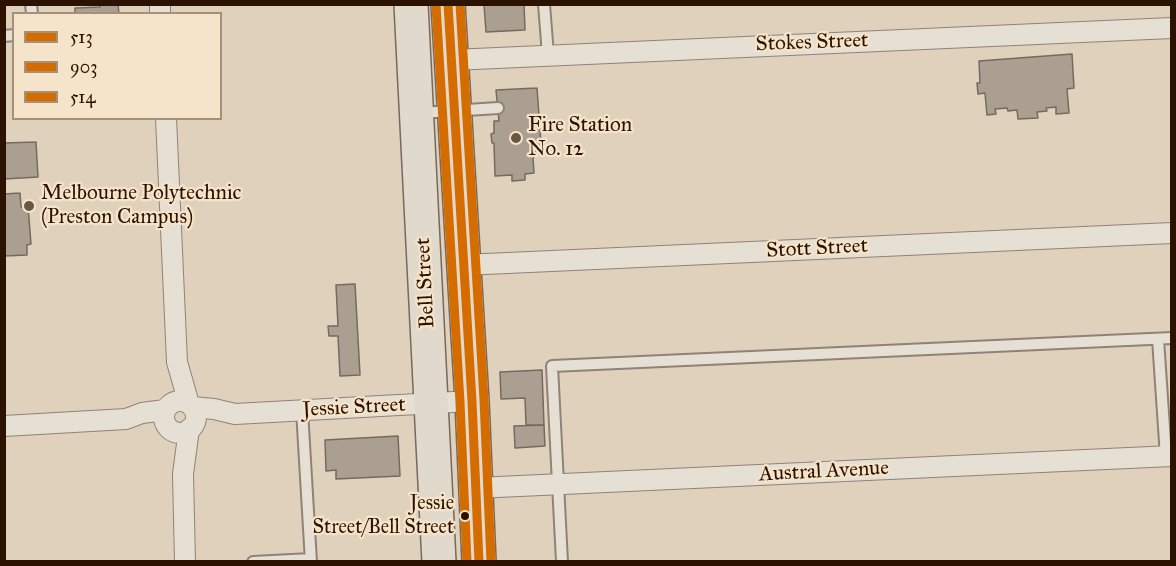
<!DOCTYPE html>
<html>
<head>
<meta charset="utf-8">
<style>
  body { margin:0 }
  #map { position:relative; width:1176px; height:566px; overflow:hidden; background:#e0d1bd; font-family:"IM FELL Great Primer",serif }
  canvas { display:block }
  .frame { position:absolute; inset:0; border:6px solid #2c1301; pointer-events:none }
  .legend { position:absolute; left:12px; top:12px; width:210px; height:108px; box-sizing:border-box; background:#f5e3ca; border:2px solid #a5907a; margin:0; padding:8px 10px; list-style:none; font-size:18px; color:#2c1301 }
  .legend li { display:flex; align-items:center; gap:12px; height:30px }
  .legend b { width:30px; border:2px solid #a5907a }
</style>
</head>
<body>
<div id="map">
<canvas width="1176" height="566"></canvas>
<div class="frame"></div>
<ul class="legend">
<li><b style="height:8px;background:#d56c00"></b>513</li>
<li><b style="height:8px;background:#d56c00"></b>903</li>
<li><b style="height:8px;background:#d56c00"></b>514</li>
</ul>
</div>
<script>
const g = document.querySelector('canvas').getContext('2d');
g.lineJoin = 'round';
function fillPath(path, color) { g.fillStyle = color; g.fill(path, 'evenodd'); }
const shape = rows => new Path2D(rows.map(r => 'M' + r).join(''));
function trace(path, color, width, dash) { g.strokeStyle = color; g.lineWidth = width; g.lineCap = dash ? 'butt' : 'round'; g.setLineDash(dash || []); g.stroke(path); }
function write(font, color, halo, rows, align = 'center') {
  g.font = font + ' "IM FELL Great Primer",serif'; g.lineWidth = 4.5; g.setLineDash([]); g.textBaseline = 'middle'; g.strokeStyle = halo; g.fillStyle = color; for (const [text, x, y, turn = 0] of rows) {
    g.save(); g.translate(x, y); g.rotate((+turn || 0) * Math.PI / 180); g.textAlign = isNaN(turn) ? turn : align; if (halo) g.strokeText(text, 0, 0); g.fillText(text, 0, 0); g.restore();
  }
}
const building = shape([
  [99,4,118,4,119,14,75,14,75,8,100,7,99,4],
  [484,4,524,4,525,30,486,32,484,4],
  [1072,54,1074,88,1067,89,1069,113,1056,114,1056,107,1046,108,1047,111,1037,112,1038,118,1018,119,1017,110,1008,111,1007,108,995,109,996,114,987,115,985,93,978,94,977,83,980,83,979,61,1072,54],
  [537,88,541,143,533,159,534,173,525,174,525,180,512,181,512,175,495,176,494,143,492,143,491,134,494,133,494,121,499,121,496,90,537,88],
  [36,142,38,177,4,179,4,143,36,142],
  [20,193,21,207,28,206,31,244,27,245,27,255,4,256,4,194,20,193],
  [355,284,360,375,340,376,338,336,329,336,328,326,338,326,336,285,355,284],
  [542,370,544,425,526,425,525,398,501,399,500,372,542,370],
  [544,425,545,446,515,448,514,426,544,425],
  [398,436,400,476,336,479,336,470,326,471,325,440,398,436]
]);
fillPath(building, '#ab9f91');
trace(building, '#756a5d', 1.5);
const service = shape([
  [31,4,32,14],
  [544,4,548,55],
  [4,36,14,35],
  [420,113,498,108],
  [1158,339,1166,457],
  [302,410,311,562],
  [253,562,311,559],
  [562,562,552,366,1172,338]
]);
const minor = shape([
  [160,4,160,14],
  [452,60,1172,28],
  [166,118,177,362,189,404],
  [463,265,1172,233],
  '164 417a16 16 0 1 1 32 0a16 16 0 1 1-32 0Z',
  [192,407,214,409,235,414,472,401],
  [4,426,126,419,142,413,165,410],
  [476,488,1172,456],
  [185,562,183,474,189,429]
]);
const trunk = shape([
  [411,4,439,562],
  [448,4,472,401,479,562]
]);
trace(service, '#8f8376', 14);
trace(minor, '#8f8376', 22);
trace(trunk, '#756a5d', 36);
trace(service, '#e6dfd4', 10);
trace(minor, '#e6dfd4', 20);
trace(trunk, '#e2d9cd', 33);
trace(shape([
  [448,4,472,401,479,562]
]), '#d56c00', 9);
trace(shape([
  [436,5,460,402,467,562]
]), '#d56c00', 9);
trace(shape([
  [460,4,484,400,491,561]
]), '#d56c00', 9);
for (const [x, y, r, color] of [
  [516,138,6,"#6b5643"],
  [29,206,6,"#6b5643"],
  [465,516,5,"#2c1301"]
]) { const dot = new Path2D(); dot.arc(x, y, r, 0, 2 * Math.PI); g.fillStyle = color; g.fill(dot); trace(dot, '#f5e3ca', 2); }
write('20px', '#2c1301', '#f5e3ca', [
  ["Jessie",454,504],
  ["Street/Bell Street",454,528]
], 'right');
write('21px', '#2c1301', '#f5e3ca', [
  ["Stokes Street",812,43,-2],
  ["Stott Street",817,249,-3],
  ["Bell Street",426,283,-93],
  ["Jessie Street",354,408,-3],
  ["Austral Avenue",824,472,-3]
]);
write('21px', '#2c1301', '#f5e3ca', [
  ["Fire Station",528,126],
  ["No. 12",528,150],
  ["Melbourne Polytechnic",41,194],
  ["(Preston Campus)",41,218]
], 'left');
</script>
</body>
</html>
